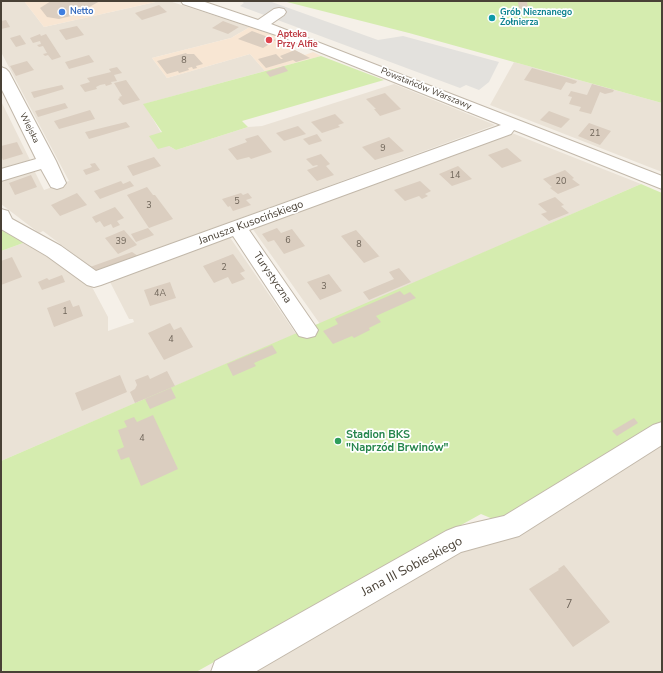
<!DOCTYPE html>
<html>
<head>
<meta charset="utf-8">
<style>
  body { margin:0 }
  #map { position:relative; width:663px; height:673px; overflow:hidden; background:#f5f0e8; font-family:"Nunito Sans",sans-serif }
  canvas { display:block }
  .frame { position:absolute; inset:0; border:2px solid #494136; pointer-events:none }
</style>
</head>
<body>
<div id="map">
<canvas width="663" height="673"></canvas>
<div class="frame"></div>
</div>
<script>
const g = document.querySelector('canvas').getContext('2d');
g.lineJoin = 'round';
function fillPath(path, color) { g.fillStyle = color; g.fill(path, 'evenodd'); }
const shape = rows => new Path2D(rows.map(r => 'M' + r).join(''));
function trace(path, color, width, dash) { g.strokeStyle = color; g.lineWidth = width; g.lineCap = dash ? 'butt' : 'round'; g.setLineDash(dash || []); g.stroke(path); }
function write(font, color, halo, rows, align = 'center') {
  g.font = font + ' "Nunito Sans",sans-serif'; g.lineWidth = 3.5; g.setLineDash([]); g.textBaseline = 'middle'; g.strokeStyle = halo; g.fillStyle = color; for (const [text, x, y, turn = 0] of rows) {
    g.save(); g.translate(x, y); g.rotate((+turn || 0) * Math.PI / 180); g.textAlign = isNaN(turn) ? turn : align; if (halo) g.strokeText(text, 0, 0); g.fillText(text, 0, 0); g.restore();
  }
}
fillPath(shape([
  [1,1,24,1,44,27,160,1,169,1,250,27,231,38,152,58,167,78,250,54,265,71,144,104,169,146,176,150,248,127,262,126,394,84,495,125,96,271,43,231,39,233,1,204,1,176,32,166,44,190,69,181,1,52],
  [514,62,662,103,662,172,490,105],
  [1,101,30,160,1,169],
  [512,133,641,184,320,324,252,228],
  [229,236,296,334,1,461,1,251,26,242,92,287,108,317,108,331,134,322,133,319,129,319,110,282],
  [662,442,662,672,246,672,455,552]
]), '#eae2d6');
fillPath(shape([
  [24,1,160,1,44,27],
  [250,27,279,37,290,43,287,45,294,50,305,55,313,52,321,56,265,71,250,54,167,78,152,58,231,38]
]), '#f8e6d3');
fillPath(shape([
  [283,1,662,1,662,103,409,33],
  [321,56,384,80,242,121,248,127,176,150,169,146,158,149,149,136,162,132,143,104],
  [641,184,662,193,662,422,500,522,481,514,196,672,3,672,1,664,1,461],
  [1,224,26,242,1,251]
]), '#d5ecaf');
fillPath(shape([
  [241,1,269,1,378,40,403,36,499,62,489,82,479,90,466,85,460,88,240,6,244,3]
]), '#e3e1dd');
fillPath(shape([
  [51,1,100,1,75,15,59,19,47,17,40,8],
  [518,1,527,1,528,9,519,9],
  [159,5,167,12,142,20,135,13],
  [6,20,10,27,1,29,1,21],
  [223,21,239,27,228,34,212,28],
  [77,26,84,35,66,40,59,30],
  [252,31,276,40,263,48,238,39],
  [40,34,41,36,46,34,61,57,52,60,48,55,45,56,43,54,47,53,43,46,39,47,37,45,41,44,40,41,33,43,30,38],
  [20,35,26,44,16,47,10,38],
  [295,50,310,58,296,62,293,60,266,68,258,59,276,54,281,59,283,59,280,56],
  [186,53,187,54,194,54,203,64,196,66,197,68,193,69,192,67,188,68,189,70,179,73,178,71,167,74,157,61],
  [89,55,94,62,69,69,65,62],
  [27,61,34,70,16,76,10,66],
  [284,66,288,71,270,77,266,72],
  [117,67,122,73,114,75,117,81,111,82,112,84,106,86,105,84,100,85,96,87,97,89,85,92,80,85,90,82,87,78,111,72,109,69],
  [532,68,568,78,577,81,576,83,573,84,566,82,561,90,524,80],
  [126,80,140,100,123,105,118,99,120,98,119,97,122,96,114,83],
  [592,84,614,90,613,92,605,94,600,92,591,114,579,111,581,107,569,104,572,97,568,96,571,91,587,95],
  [62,85,64,89,34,98,31,92],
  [385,93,401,109,380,116,374,109,376,109,366,99],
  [65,103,68,108,38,117,35,111],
  [90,110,95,119,59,129,54,121],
  [549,111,570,119,561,128,540,120],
  [335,114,344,123,338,125,340,127,322,133,311,122],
  [126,122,130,127,89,139,85,132],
  [589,123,611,131,600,145,578,136],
  [298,126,306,134,284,141,276,133],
  [317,134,322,141,309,145,303,139],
  [258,135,272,152,251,159,249,157,237,160,228,149,247,142,245,139],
  [389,137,404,151,375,160,362,147],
  [17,142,23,154,3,160,1,156,1,146],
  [507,148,522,161,502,168,488,155],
  [321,154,330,164,326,166,334,175,317,181,307,170,318,166,317,165,313,166,306,159],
  [154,157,161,166,133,176,127,166],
  [95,163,100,170,86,175,83,170,92,167,90,164],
  [458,166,472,179,452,186,439,174],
  [565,170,574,178,572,179,580,185,558,194,550,188,552,187,543,179],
  [31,175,37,187,15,195,9,183],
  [121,181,123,184,130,181,134,186,100,199,94,191],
  [420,181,431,191,425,194,428,196,422,199,419,196,405,201,394,190],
  [147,187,153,195,155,195,173,219,149,228,127,195],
  [77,193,87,205,60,216,51,205],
  [241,193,243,195,248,193,252,198,246,200,251,205,233,211,230,206,228,207,222,199],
  [555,197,564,205,561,206,569,213,549,221,541,214,547,212,538,204],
  [115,207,124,218,117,221,120,225,113,228,111,224,104,227,100,221,96,223,92,217],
  [148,228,154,235,136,242,131,234],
  [277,228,281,233,292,229,305,246,284,254,274,240,268,242,262,234],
  [124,230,137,245,118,254,105,238],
  [356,230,379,256,380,256,364,263,341,236],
  [132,252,138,256,96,271,90,267],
  [233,254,245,271,240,273,245,279,232,284,228,277,214,283,203,266],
  [12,257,22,277,1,285,1,261],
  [399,268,411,282,369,300,363,292,394,279,389,272],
  [329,274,342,291,320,300,307,282],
  [62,275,65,282,42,290,38,282,47,278,49,280],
  [170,282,176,298,150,306,144,290],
  [400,291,404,295,410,292,416,298,376,316,381,322,369,328,370,330,354,338,352,336,333,344,323,331,338,324,335,319],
  [70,300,73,307,79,305,83,316,54,327,47,308],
  [170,323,174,330,181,327,193,347,164,360,148,333],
  [272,345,277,353,254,363,256,366,233,376,227,364],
  [167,371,175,386,135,403,130,392,135,389,137,385,135,380,148,375,150,379],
  [120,375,127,392,82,411,75,393],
  [171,388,176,398,150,409,145,399],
  [153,415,178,469,141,486,129,457,121,460,117,450,124,447,118,430,127,427,124,421,134,417,137,422],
  [634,418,638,423,617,436,612,431],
  [564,565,610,622,573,647,529,589,559,570,558,569]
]), '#dbcec0');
const minor = shape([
  [181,1,202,1,258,20,274,9,279,8,284,9,286,12,284,15,271,24,662,176,662,189,514,130,511,134,249,230,318,330,315,336,307,338,299,336,233,236,101,285,94,287,87,285,47,256,1,229,1,209,8,211,12,219,61,246,96,271,501,125,282,37,183,4,181,1],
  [1,67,6,69,9,72,56,161,66,183,63,187,57,189,51,187,41,169,1,181,1,169,36,159,1,88,1,67],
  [662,422,662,445,519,536,461,552,255,672,211,672,215,661,446,531,456,527,504,516,653,425,662,422]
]);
trace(minor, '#c2b8aa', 2);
fillPath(minor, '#fff');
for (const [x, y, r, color] of [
  [62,12,4,"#3f7fe0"],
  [492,18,4,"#0f9aa8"],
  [269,40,4,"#e0444e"],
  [338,441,4,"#2e9e5b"]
]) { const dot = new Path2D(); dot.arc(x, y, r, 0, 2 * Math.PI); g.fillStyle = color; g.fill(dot); trace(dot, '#fff', 1.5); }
write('bold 9px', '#366cbe', '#fff', [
  ["Netto",70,12]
], 'left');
write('bold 9px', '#0d838f', '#fff', [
  ["Grób Nieznanego",500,13],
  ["Żołnierza",500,23]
], 'left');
write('bold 9px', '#be3a42', '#fff', [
  ["Apteka",277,35],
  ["Przy Alfie",277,45]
], 'left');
write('9px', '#6e6458', null, [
  ["8",184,61],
  ["21",595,134],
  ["9",383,149],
  ["14",455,176],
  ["20",561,182],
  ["5",237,202],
  ["3",149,206],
  ["6",288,241],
  ["39",121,242],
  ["8",359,245],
  ["2",224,268],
  ["3",324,287],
  ["4A",160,294],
  ["1",65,312],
  ["4",171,340],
  ["4",142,439]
]);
write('9px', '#494136', '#fff', [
  ["Powstańców Warszawy",426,89,22],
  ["Wiejska",29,128,63]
]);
write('11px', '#494136', '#fff', [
  ["Janusza Kusocińskiego",251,223,-20],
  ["Turystyczna",272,278,56]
]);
write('bold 11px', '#27864d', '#fff', [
  ["Stadion BKS",346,435],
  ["\"Naprzód Brwinów\"",346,448]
], 'left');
write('11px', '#6e6458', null, [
  ["7",569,605]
]);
write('13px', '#494136', '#fff', [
  ["Jana III Sobieskiego",412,567,-28]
]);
</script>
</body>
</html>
